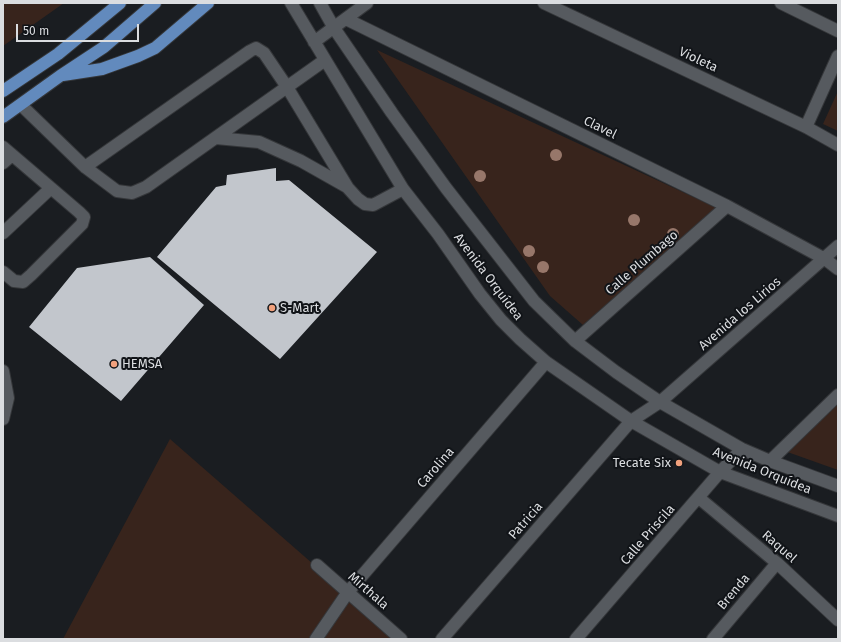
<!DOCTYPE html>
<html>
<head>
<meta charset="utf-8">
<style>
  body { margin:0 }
  #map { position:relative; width:841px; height:642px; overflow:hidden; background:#1a1d21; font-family:"Fira Sans",sans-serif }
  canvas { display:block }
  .frame { position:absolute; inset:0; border:4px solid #dbdde0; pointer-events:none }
  .scale { position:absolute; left:16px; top:24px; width:123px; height:18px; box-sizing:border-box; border:2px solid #dbdde0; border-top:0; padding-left:5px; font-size:12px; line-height:14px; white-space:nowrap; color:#dbdde0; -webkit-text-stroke:3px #111418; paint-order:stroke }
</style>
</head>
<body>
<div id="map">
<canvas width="841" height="642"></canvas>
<div class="frame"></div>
<div class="scale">50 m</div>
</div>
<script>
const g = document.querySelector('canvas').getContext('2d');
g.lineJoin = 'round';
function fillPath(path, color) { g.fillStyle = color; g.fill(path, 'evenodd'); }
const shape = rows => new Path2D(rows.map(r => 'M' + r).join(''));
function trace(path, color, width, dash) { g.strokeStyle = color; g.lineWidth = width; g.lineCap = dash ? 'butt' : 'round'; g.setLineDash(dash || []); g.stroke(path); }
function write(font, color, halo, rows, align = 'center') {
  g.font = font + ' "Fira Sans",sans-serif'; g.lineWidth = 4; g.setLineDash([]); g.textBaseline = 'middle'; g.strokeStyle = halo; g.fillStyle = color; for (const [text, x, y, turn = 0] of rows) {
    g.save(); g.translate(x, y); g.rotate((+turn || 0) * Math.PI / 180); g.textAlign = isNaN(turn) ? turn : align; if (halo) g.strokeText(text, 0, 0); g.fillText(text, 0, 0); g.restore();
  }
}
fillPath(shape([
  [3,3,64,3,3,46],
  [377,50,717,208,583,325,550,296],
  [838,91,838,131,823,124],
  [838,397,838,470,779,449],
  [170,439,368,612,397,639,63,639]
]), '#38241c');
fillPath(shape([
  [276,168,276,181,289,180,377,252,280,359,157,257,216,187,226,185,227,175],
  [150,257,204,305,121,401,29,327,77,268]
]), '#c2c6cc');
const minor = shape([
  [291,3,403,189,438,234,480,294,501,320,520,339,546,362,631,421,720,472,838,516],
  [320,3,334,28,392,113,446,188,534,301,575,341,616,372,660,402,742,449,770,461,838,486],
  [544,3,806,127,838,145],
  [781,3,838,31],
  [346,19,727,206,825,259,838,269],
  [314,42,367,3],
  [21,105,85,167,117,191,132,193,146,187,325,60],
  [806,127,838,56],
  [216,138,259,142,301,161,347,187],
  [3,147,79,212,84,217,82,224,31,275,23,282,14,281,3,272],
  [3,163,12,155],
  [85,167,250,51,256,48,264,53,287,87,348,188,358,199,365,204,373,205,403,189],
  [3,233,51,188],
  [575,341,727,206],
  [3,371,8,398,3,419],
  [770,461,838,395],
  [699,498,777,563,838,620],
  [317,565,401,639],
  [316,639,348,592,546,362],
  [442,639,631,421,660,402,838,246],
  [576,639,720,472,742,449],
  [713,639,777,563]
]);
const major = shape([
  [63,75,102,69,138,56,155,48,208,3],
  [3,91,58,54,120,3],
  [3,117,60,76,104,47,155,3]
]);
trace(minor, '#35373a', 14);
trace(major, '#35373a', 14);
trace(minor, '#565a5f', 12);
trace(major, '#628abd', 12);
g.fillStyle = '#97776a';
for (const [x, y] of [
  [556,155],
  [480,176],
  [634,220],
  [673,234],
  [529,251],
  [543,267]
]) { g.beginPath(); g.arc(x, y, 6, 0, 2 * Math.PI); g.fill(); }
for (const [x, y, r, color] of [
  [272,308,4,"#f1a17d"],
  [114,364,4,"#f1a17d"],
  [679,463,4,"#f1a17d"]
]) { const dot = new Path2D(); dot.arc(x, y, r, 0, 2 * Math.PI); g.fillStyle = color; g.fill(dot); trace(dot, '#111418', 1.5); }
write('13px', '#dbdde0', '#111418', [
  ["Violeta",698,60,25],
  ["Clavel",600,128,26],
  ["Calle Plumbago",642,263,-41],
  ["Avenida Orquídea",488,277,53],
  ["Avenida los Lirios",740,314,-41],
  ["Carolina",436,468,-49],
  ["Avenida Orquídea",762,471,22],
  ["Patricia",526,521,-49],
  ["Calle Priscila",648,535,-49],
  ["Raquel",779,547,41],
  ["Mirthala",368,591,41],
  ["Brenda",734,592,-50]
]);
write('13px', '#dbdde0', '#111418', [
  ["S-Mart",280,308],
  ["HEMSA",122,364],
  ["Tecate Six",671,463,"right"]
], 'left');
</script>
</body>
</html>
